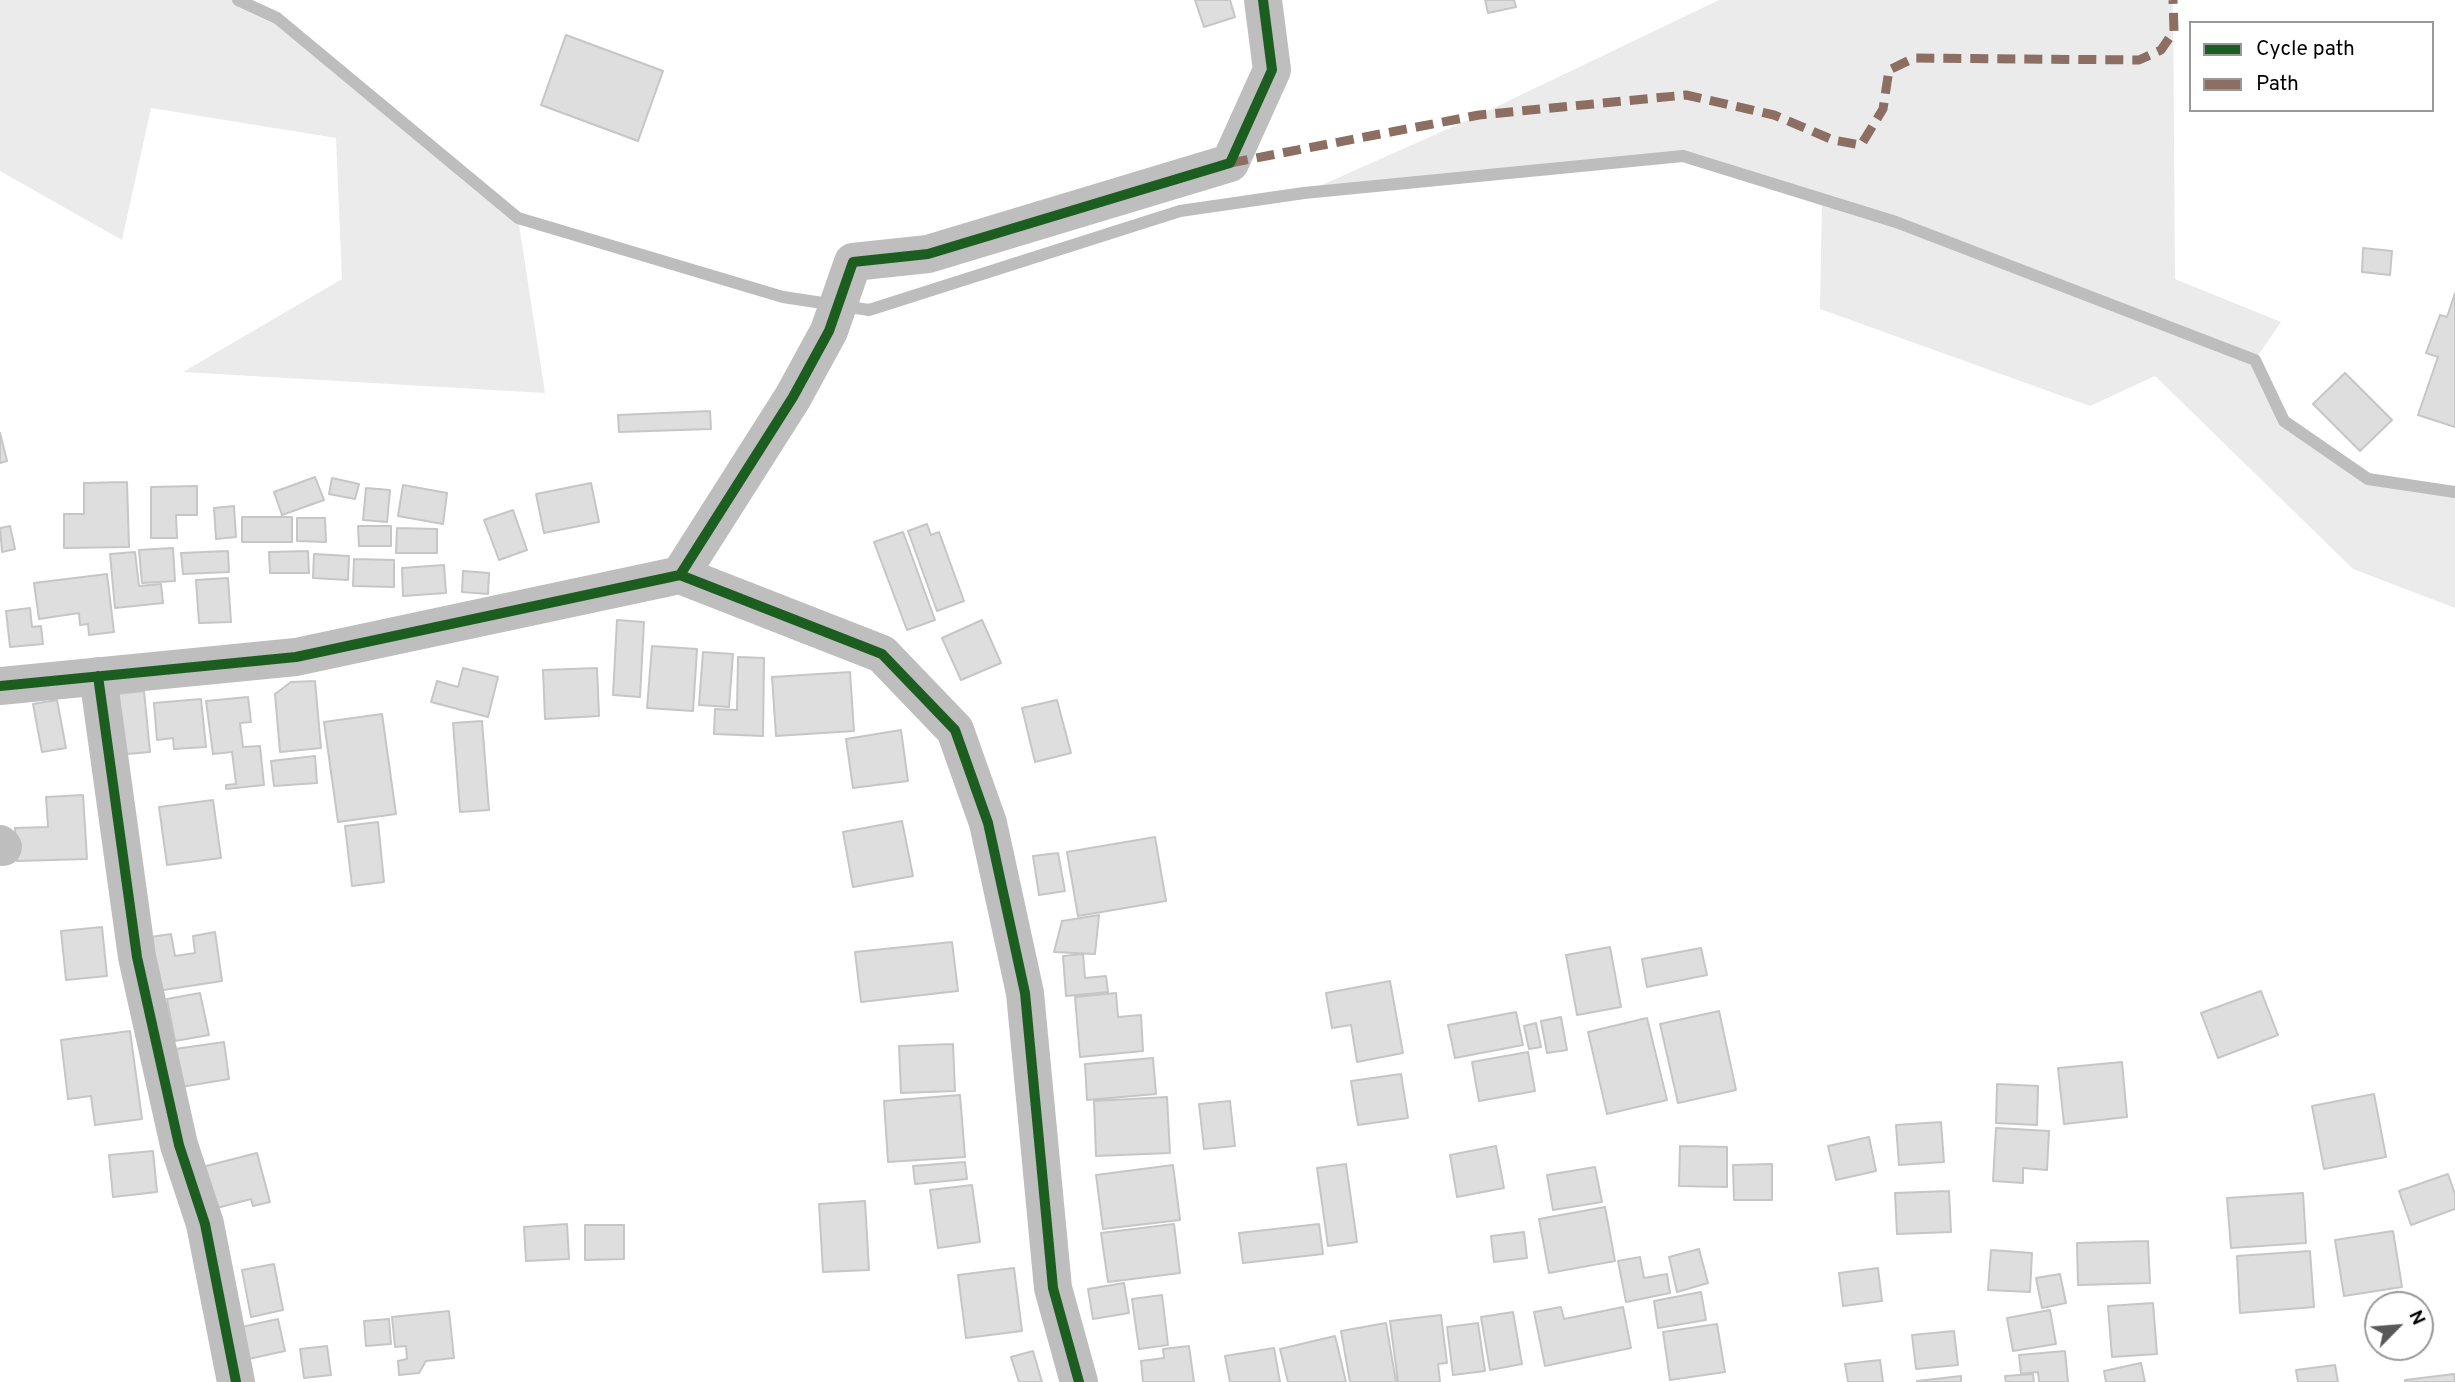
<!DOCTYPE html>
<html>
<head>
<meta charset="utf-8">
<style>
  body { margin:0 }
  #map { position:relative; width:2455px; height:1382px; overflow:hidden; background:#fff; font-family:Overpass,sans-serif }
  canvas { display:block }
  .legend { position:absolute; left:2189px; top:21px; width:245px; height:91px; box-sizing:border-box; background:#fff; border:2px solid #999; margin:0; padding:9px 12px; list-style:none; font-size:21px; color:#000 }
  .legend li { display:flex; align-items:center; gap:14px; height:35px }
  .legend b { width:35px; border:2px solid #999 }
  .north { position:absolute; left:2364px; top:1291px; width:70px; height:70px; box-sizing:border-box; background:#fff; border:2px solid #999; border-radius:50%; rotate:65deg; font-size:19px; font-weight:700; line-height:28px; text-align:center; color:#000 }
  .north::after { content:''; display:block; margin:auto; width:24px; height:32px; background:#595959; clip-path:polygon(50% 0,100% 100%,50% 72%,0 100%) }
</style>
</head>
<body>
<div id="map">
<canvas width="2455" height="1382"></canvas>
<ul class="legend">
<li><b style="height:9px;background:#1b5e20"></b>Cycle path</li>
<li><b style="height:9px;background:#8d6e63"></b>Path</li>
</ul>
<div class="north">N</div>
</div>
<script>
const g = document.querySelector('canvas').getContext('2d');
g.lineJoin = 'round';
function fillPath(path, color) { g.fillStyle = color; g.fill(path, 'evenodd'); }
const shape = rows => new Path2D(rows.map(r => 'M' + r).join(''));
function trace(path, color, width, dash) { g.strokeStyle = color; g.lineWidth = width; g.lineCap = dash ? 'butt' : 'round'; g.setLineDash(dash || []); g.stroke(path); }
fillPath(shape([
  [0,0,238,0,277,18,518,218,545,393,183,372,342,279,336,138,151,108,122,240,0,171],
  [1719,0,2173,0,2175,279,2281,322,2255,360,2284,421,2368,479,2455,492,2455,608,2353,569,2155,376,2090,406,1820,309,1822,199,1683,156,1304,193,1479,115]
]), '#ebebeb');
trace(shape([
  [238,0,277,18,518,218,783,297,869,310,1180,211,1304,193,1683,156,1896,222,2255,360,2284,421,2368,479,2455,492]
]), '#bdbdbd', 12);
const building = shape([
  [1195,0,1230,0,1235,17,1204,27,1195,0],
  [1485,0,1514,0,1516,7,1488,13,1485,0],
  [566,35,663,71,638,141,541,105,566,35],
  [2363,248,2392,251,2390,275,2362,272,2363,248],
  [2455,293,2455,427,2418,415,2438,357,2426,353,2440,315,2447,317,2455,293],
  [2345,373,2392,420,2360,451,2313,404,2345,373],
  [710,411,711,429,619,432,618,415,710,411],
  [0,433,7,461,0,463,0,433],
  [315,477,324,500,282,515,274,492,315,477],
  [332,478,359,484,355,499,329,494,332,478],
  [127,482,129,547,64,548,64,514,84,514,84,483,127,482],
  [591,483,599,522,544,533,536,494,591,483],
  [403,485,447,493,443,524,398,516,403,485],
  [197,486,197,515,176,515,177,538,151,538,151,487,197,486],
  [366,488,390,490,387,522,363,520,366,488],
  [234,506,236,537,216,539,214,508,234,506],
  [513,510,527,550,499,560,484,520,513,510],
  [242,517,292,517,292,542,242,542,242,517],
  [297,518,325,518,326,542,297,541,297,518],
  [927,524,931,535,939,532,964,601,937,611,908,531,927,524],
  [10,526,15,549,2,552,0,528,10,526],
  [358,526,391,526,391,546,359,546,358,526],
  [397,528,437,529,437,553,396,553,397,528],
  [903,532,935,620,907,630,874,542,903,532],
  [173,548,175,581,142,583,139,550,173,548],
  [228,551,229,572,183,574,181,553,228,551],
  [308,551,309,573,270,573,269,552,308,551],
  [135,552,139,586,161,584,163,603,115,608,110,554,135,552],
  [314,554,349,556,348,580,313,578,314,554],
  [354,559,394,560,394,587,353,586,354,559],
  [444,565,446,593,403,596,402,568,444,565],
  [463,571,489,573,488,594,462,592,463,571],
  [107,574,114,632,89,635,88,624,80,625,79,613,39,619,34,583,107,574],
  [228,578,231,622,199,623,196,580,228,578],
  [30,608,32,627,41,626,43,644,10,647,6,611,30,608],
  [617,620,644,622,640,697,613,695,617,620],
  [982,620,1001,663,961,680,942,638,982,620],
  [652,646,697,649,693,711,647,708,652,646],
  [703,652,733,654,729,707,699,705,703,652],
  [738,657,764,658,763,736,714,734,715,709,737,710,738,657],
  [463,668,498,677,488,717,431,702,437,681,458,687,463,668],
  [597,668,599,716,545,719,543,670,597,668],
  [850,672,854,731,776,736,772,677,850,672],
  [315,681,321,748,280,752,275,694,291,682,315,681],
  [144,691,150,752,117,755,110,695,144,691],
  [248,697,251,722,240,723,243,747,260,746,264,785,226,789,226,785,236,784,232,752,213,754,206,701,248,697],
  [201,699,206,747,174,749,173,738,157,740,154,703,201,699],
  [57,700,66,748,42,752,33,704,57,700],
  [1057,700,1071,753,1035,762,1022,708,1057,700],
  [382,714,396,814,338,822,324,722,382,714],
  [482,721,489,810,460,812,453,723,482,721],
  [901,730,908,781,853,788,846,739,901,730],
  [315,756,317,783,274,786,271,761,315,756],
  [83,795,87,859,17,861,15,828,48,827,46,797,83,795],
  [213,800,221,858,167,865,159,807,213,800],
  [902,821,913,876,853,887,843,832,902,821],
  [378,822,384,882,352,886,345,826,378,822],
  [1155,837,1166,901,1078,916,1067,852,1155,837],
  [1058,853,1065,891,1039,895,1033,856,1058,853],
  [1099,915,1095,954,1054,952,1062,921,1099,915],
  [102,927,107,976,66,980,61,931,102,927],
  [215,932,222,981,157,991,150,937,171,934,175,956,195,953,193,936,215,932],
  [952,942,958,991,861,1002,855,952,952,942],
  [1610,947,1621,1007,1577,1015,1566,955,1610,947],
  [1701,948,1707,975,1647,987,1642,959,1701,948],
  [1083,954,1085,978,1106,976,1108,992,1066,996,1063,956,1083,954],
  [1390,981,1403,1053,1357,1062,1351,1025,1332,1028,1326,993,1390,981],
  [2261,991,2278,1035,2218,1058,2201,1013,2261,991],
  [200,993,209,1035,175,1041,167,999,200,993],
  [1116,993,1118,1017,1141,1015,1143,1051,1080,1057,1075,997,1116,993],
  [1719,1011,1736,1090,1678,1103,1660,1024,1719,1011],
  [1516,1012,1523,1045,1455,1058,1448,1025,1516,1012],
  [1561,1017,1567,1050,1547,1053,1541,1021,1561,1017],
  [1647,1018,1667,1100,1607,1114,1588,1032,1647,1018],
  [1536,1023,1541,1047,1529,1049,1524,1026,1536,1023],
  [130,1031,142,1119,95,1125,91,1096,68,1099,61,1040,130,1031],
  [224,1042,229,1079,181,1087,175,1049,224,1042],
  [953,1044,955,1091,901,1093,899,1046,953,1044],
  [1528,1052,1535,1091,1479,1101,1472,1062,1528,1052],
  [1153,1058,1156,1094,1087,1100,1085,1064,1153,1058],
  [2122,1062,2127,1117,2064,1124,2058,1068,2122,1062],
  [1401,1074,1408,1118,1358,1125,1351,1081,1401,1074],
  [1997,1084,2038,1086,2037,1125,1996,1123,1997,1084],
  [2374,1094,2386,1157,2324,1169,2312,1106,2374,1094],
  [960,1095,965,1157,888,1162,884,1101,960,1095],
  [1167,1097,1170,1153,1096,1156,1094,1101,1167,1097],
  [1230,1101,1235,1146,1204,1149,1199,1104,1230,1101],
  [1941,1122,1944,1162,1899,1165,1896,1125,1941,1122],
  [1996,1128,2049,1131,2047,1170,2023,1168,2023,1183,1993,1181,1996,1128],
  [1869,1137,1876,1171,1836,1180,1828,1146,1869,1137],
  [1496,1146,1504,1188,1457,1197,1450,1155,1496,1146],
  [1680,1146,1727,1147,1727,1187,1679,1186,1680,1146],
  [153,1151,157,1192,113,1197,109,1155,153,1151],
  [257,1153,270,1202,253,1206,251,1199,213,1209,202,1167,257,1153],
  [965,1162,967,1179,915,1184,913,1166,965,1162],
  [1346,1164,1357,1242,1328,1246,1317,1168,1346,1164],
  [1772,1164,1772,1200,1734,1200,1733,1165,1772,1164],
  [1173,1165,1180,1220,1103,1229,1096,1175,1173,1165],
  [1595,1167,1602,1202,1553,1210,1547,1175,1595,1167],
  [2448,1174,2455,1194,2455,1209,2411,1225,2399,1191,2448,1174],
  [972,1185,980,1242,938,1248,930,1190,972,1185],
  [1949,1191,1951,1232,1897,1234,1895,1193,1949,1191],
  [2303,1193,2306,1243,2231,1248,2227,1198,2303,1193],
  [865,1201,869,1270,823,1272,819,1204,865,1201],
  [1605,1207,1615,1261,1549,1273,1539,1219,1605,1207],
  [567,1224,569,1259,526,1261,524,1227,567,1224],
  [1174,1224,1180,1273,1108,1282,1101,1233,1174,1224],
  [1319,1224,1323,1254,1243,1263,1239,1233,1319,1224],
  [585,1225,624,1225,624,1259,585,1260,585,1225],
  [2393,1231,2402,1287,2344,1296,2335,1240,2393,1231],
  [1524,1232,1527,1258,1494,1262,1491,1236,1524,1232],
  [2148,1241,2150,1283,2078,1285,2077,1243,2148,1241],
  [1699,1249,1708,1283,1677,1292,1669,1257,1699,1249],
  [1991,1250,2032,1253,2030,1292,1988,1290,1991,1250],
  [2310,1251,2314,1307,2240,1313,2237,1256,2310,1251],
  [1640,1257,1644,1278,1667,1274,1670,1293,1626,1302,1618,1261,1640,1257],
  [274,1264,283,1310,251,1317,242,1270,274,1264],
  [1014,1268,1022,1331,966,1338,958,1275,1014,1268],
  [1878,1268,1882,1301,1843,1306,1839,1273,1878,1268],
  [2060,1274,2066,1303,2042,1308,2036,1278,2060,1274],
  [1124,1283,1129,1313,1093,1319,1088,1289,1124,1283],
  [1701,1292,1706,1320,1658,1328,1654,1301,1701,1292],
  [1162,1295,1168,1345,1139,1349,1132,1299,1162,1295],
  [2153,1303,2157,1354,2112,1357,2108,1306,2153,1303],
  [1561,1307,1564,1319,1623,1307,1631,1348,1545,1366,1534,1312,1561,1307],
  [2050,1310,2056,1344,2013,1351,2007,1318,2050,1310],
  [449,1311,454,1358,426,1361,419,1373,399,1375,398,1361,407,1359,406,1346,395,1347,392,1317,449,1311],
  [1513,1312,1522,1364,1490,1370,1481,1317,1513,1312],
  [1441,1315,1447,1363,1438,1364,1440,1382,1398,1382,1390,1321,1441,1315],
  [278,1319,285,1351,244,1360,237,1328,278,1319],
  [389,1319,391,1344,366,1346,364,1321,389,1319],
  [1386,1323,1396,1382,1350,1382,1341,1331,1386,1323],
  [1478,1323,1485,1371,1453,1375,1447,1327,1478,1323],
  [1717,1324,1725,1372,1670,1380,1663,1332,1717,1324],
  [1954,1331,1958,1365,1916,1369,1912,1335,1954,1331],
  [1335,1336,1346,1382,1288,1382,1280,1349,1335,1336],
  [327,1346,331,1375,304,1378,300,1349,327,1346],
  [1189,1346,1194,1382,1143,1382,1141,1361,1164,1358,1163,1349,1189,1346],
  [1274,1348,1280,1382,1230,1382,1225,1356,1274,1348],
  [1033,1351,1042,1382,1019,1382,1011,1357,1033,1351],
  [2065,1351,2068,1382,2039,1382,2038,1372,2021,1374,2019,1355,2065,1351],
  [1880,1360,1883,1382,1848,1382,1845,1364,1880,1360],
  [2141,1363,2145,1382,2106,1382,2104,1371,2141,1363],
  [2335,1365,2338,1382,2298,1382,2296,1370,2335,1365],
  [2033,1374,2034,1382,2006,1382,2005,1376,2033,1374],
  [2454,1374,2455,1382,2405,1382,2405,1380,2454,1374],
  [1961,1376,1961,1382,1917,1382,1917,1381,1961,1376]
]);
fillPath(building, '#dedede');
trace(building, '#c6c6c6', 2);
trace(shape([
  [680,575,793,397,829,331,853,262,928,254,1230,163,1272,70,1263,0],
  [98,676,137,957,179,1145,205,1224,236,1382],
  [0,686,296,657,680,575,882,654,955,730,988,823,1025,993,1053,1288,1079,1382],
  [0,844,3,847]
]), '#bebebe', 38);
trace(shape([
  [1230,163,1479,115,1686,95,1774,115,1833,140,1861,145,1883,109,1889,70,1914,58,2139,60,2161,50,2174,31,2173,0]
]), '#8d6e63', 9, [18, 9]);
trace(shape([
  [680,575,793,397,829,331,853,262,928,254,1230,163,1272,70,1263,0],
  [98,676,137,957,179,1145,205,1224,236,1382],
  [0,686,296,657,680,575,882,654,955,730,988,823,1025,993,1053,1288,1079,1382]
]), '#1b5e20', 10);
</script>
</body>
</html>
